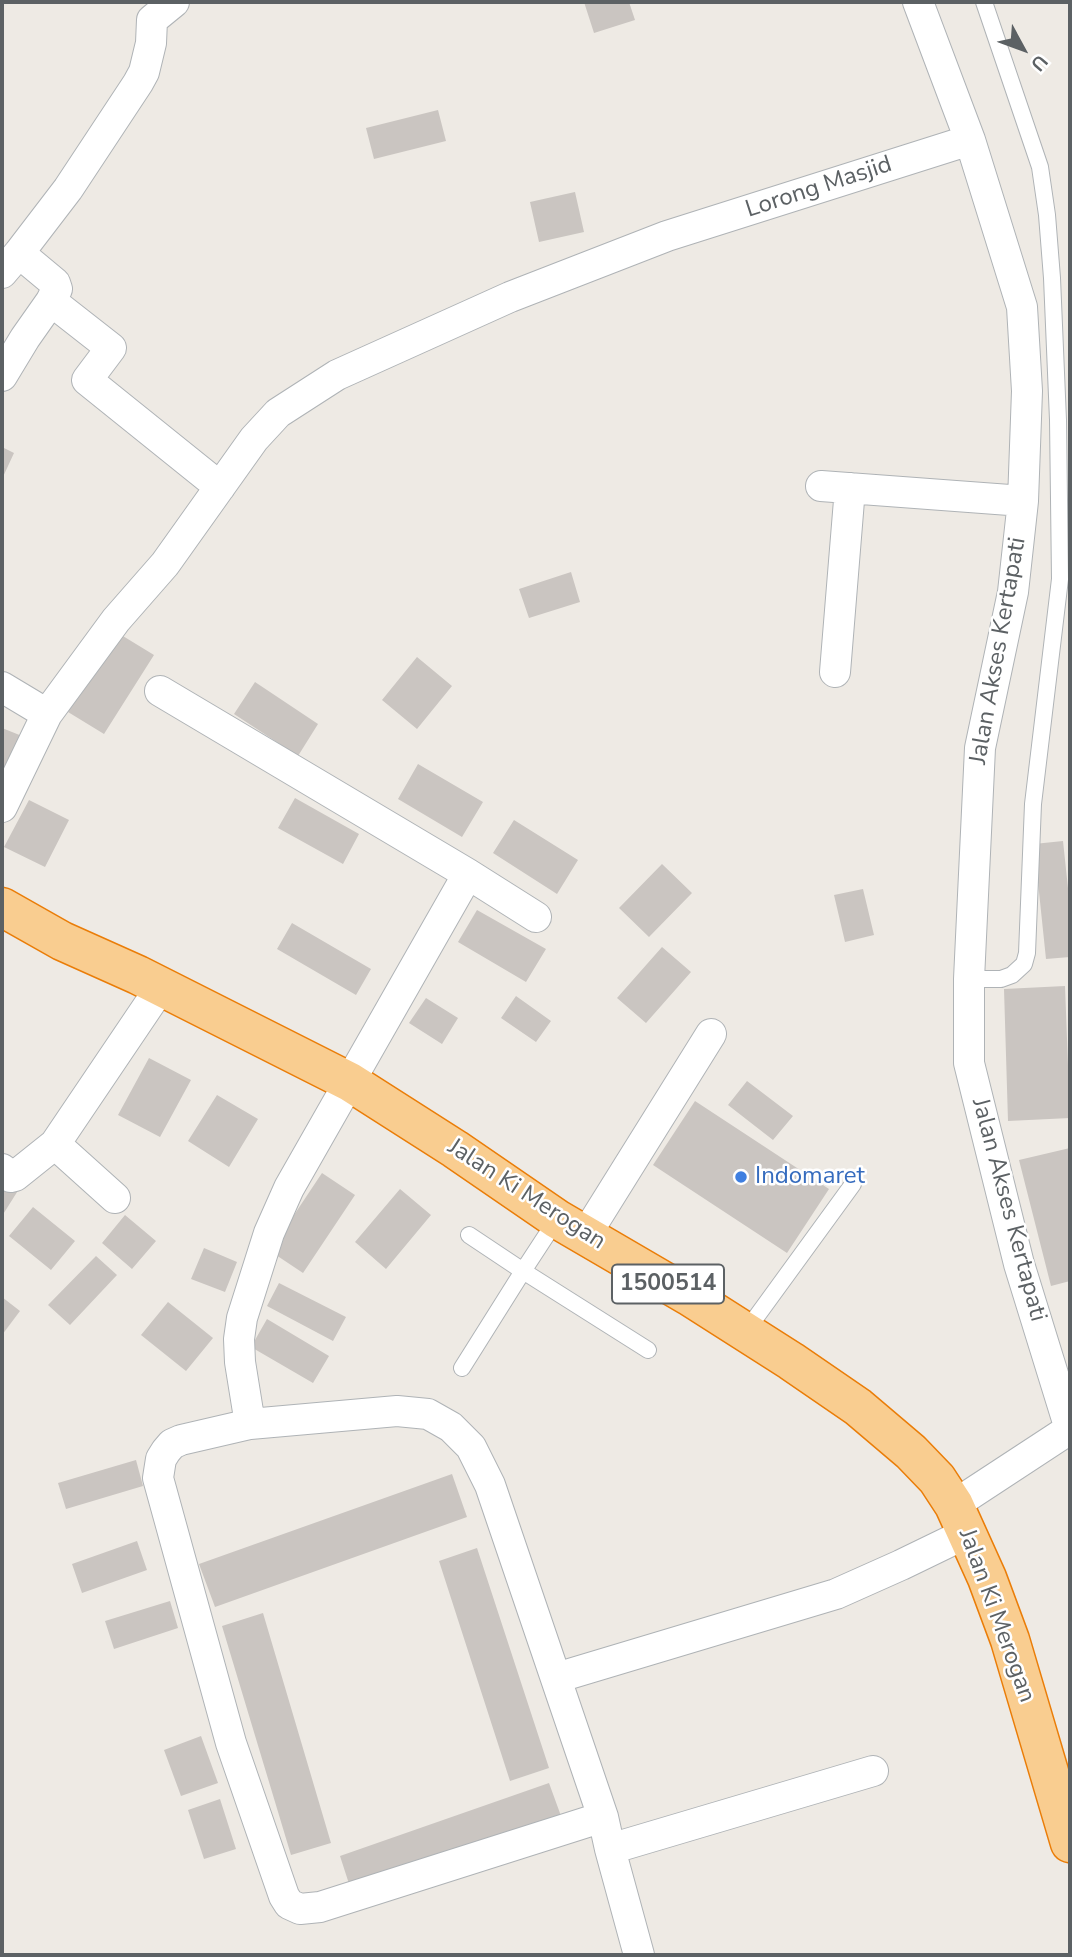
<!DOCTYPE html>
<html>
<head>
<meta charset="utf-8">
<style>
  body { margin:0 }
  #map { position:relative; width:1072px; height:1957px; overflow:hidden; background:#eeeae4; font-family:"Nunito Sans",sans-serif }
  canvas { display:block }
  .frame { position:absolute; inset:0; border:4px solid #5c6164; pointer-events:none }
  .north { position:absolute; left:988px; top:14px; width:70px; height:70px; -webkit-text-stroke:5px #fff; paint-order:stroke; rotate:131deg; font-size:19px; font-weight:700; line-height:28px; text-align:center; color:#5c6164 }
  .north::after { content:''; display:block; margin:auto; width:24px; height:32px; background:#5c6164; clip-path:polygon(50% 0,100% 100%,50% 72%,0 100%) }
</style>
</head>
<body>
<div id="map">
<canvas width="1072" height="1957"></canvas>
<div class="frame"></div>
<div class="north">U</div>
</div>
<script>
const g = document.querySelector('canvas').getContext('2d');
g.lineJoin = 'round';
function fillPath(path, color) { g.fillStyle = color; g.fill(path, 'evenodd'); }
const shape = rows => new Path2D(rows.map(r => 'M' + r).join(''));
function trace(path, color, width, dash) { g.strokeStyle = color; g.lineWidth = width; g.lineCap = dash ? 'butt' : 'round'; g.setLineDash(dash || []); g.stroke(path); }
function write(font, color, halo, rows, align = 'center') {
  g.font = font + ' "Nunito Sans",sans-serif'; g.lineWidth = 5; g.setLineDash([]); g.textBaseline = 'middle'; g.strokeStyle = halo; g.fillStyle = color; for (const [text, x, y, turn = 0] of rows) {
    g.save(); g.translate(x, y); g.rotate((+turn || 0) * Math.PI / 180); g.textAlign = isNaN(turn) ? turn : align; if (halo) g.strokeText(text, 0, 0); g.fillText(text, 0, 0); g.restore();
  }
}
fillPath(shape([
  [584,2,629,2,635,20,594,33],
  [438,110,446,141,374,159,366,128],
  [575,192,584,232,539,242,530,202],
  [2,447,14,453,2,479],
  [571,572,580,602,529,618,519,589],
  [118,633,154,655,104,734,68,712],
  [417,657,452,686,417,729,382,700],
  [255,682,318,724,298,756,234,714],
  [2,728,27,738,2,802],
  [418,764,483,802,462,837,398,799],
  [295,798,359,834,343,864,278,828],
  [29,800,69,820,45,867,4,847],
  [514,820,578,860,557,894,493,853],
  [1063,841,1070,907,1070,957,1046,959,1034,844],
  [662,864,692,893,649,937,619,908],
  [863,889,874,935,845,942,834,895],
  [477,910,546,949,526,982,458,942],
  [292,923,371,969,356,995,277,949],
  [662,947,691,972,646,1023,617,998],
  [1065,986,1070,1118,1008,1121,1004,989],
  [516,996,551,1021,536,1042,501,1018],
  [426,998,458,1018,442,1044,409,1023],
  [149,1058,191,1080,160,1137,118,1115],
  [747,1081,793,1116,773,1140,728,1105],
  [217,1095,258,1119,229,1167,188,1141],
  [695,1101,829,1189,787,1253,653,1165],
  [1070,1148,1070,1281,1051,1286,1019,1160],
  [322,1173,355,1195,303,1273,270,1251],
  [2,1179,19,1189,2,1216],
  [400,1189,431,1215,386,1269,355,1242],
  [33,1207,75,1241,51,1270,9,1236],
  [125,1215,156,1241,132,1269,102,1243],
  [204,1248,237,1262,225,1292,191,1279],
  [96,1256,117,1275,70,1325,48,1305],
  [279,1283,346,1317,333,1341,267,1306],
  [2,1297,20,1311,2,1335],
  [168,1302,213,1338,186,1371,141,1335],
  [267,1319,329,1356,313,1383,251,1347],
  [136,1460,143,1486,66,1509,58,1483],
  [452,1474,467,1517,215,1607,199,1564],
  [137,1541,147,1570,82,1593,72,1564],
  [477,1548,549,1768,510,1781,439,1561],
  [170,1601,178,1628,114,1649,105,1621],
  [263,1613,331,1843,291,1855,222,1626],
  [201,1736,218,1783,181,1796,164,1750],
  [549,1783,561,1816,351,1890,340,1856],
  [220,1799,236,1849,204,1859,188,1810]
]), '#cac5c1');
const lane = shape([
  [969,979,1001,979,1012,975,1024,964,1027,953,1033,804,1060,579,1058,420,1052,278,1047,215,1040,167,984,2],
  [557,1219,523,1271,648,1350],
  [746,1331,853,1184],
  [462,1368,523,1271,469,1235]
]);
const street = shape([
  [918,2,970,140,1022,307,1027,391,1023,501,1013,592,980,748,969,979,969,1063,1019,1264,1070,1429],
  [19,253,55,283,57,289,51,301,111,348,87,380,220,487],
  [2,273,19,253,68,189,138,83,144,72,151,43,152,20,174,2],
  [2,376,25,338,51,301],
  [821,486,1023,501],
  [835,672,850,488],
  [2,687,47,714,2,807],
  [160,691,468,874,289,1188,269,1233,242,1318,239,1339,240,1362,250,1424],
  [47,714,116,620,165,564,254,439,278,413,337,375,510,297,667,236,970,140],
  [468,874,536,917],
  [55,1144,115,1198],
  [2,1169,11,1177,15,1176,55,1144,161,987],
  [585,1236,711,1034],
  [954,1505,1070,1429],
  [556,1678,836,1594,901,1565,967,1533],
  [603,1817,320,1907,300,1909,289,1904,284,1896,231,1743,158,1478,161,1459,166,1451,172,1444,181,1440,250,1424,397,1411,428,1414,451,1427,471,1447,490,1485,603,1817,610,1849,639,1955],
  [610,1849,873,1771]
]);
const highway = shape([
  [2,907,62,941,138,975,350,1082,455,1149,557,1219,689,1296,791,1361,858,1407,911,1452,937,1479,954,1505,987,1578,1010,1640,1070,1843]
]);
trace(lane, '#afb3b6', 18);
trace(street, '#afb3b6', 32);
trace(highway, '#ea7d08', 41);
trace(lane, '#fff', 16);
trace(street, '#fff', 30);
trace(highway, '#f9cd90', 38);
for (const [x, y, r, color] of [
  [741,1177,7,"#3f7fe0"]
]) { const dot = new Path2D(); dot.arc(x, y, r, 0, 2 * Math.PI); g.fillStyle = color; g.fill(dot); trace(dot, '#fff', 2.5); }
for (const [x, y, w] of [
  [668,1284,112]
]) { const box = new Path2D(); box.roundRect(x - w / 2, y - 19.5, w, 39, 5); g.fillStyle = '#fff'; g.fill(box); trace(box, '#5c6164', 2); }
write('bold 23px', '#5c6164', null, [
  ["1500514",668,1284]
]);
write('24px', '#5c6164', '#fff', [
  ["Lorong Masjid",819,188,-18],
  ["Jalan Akses Kertapati",999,651,-80],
  ["Jalan Ki Merogan",526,1195,33],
  ["Jalan Akses Kertapati",1008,1210,75],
  ["Jalan Ki Merogan",996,1616,70]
]);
write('24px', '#366cbe', '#fff', [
  ["Indomaret",755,1177]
], 'left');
</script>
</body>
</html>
